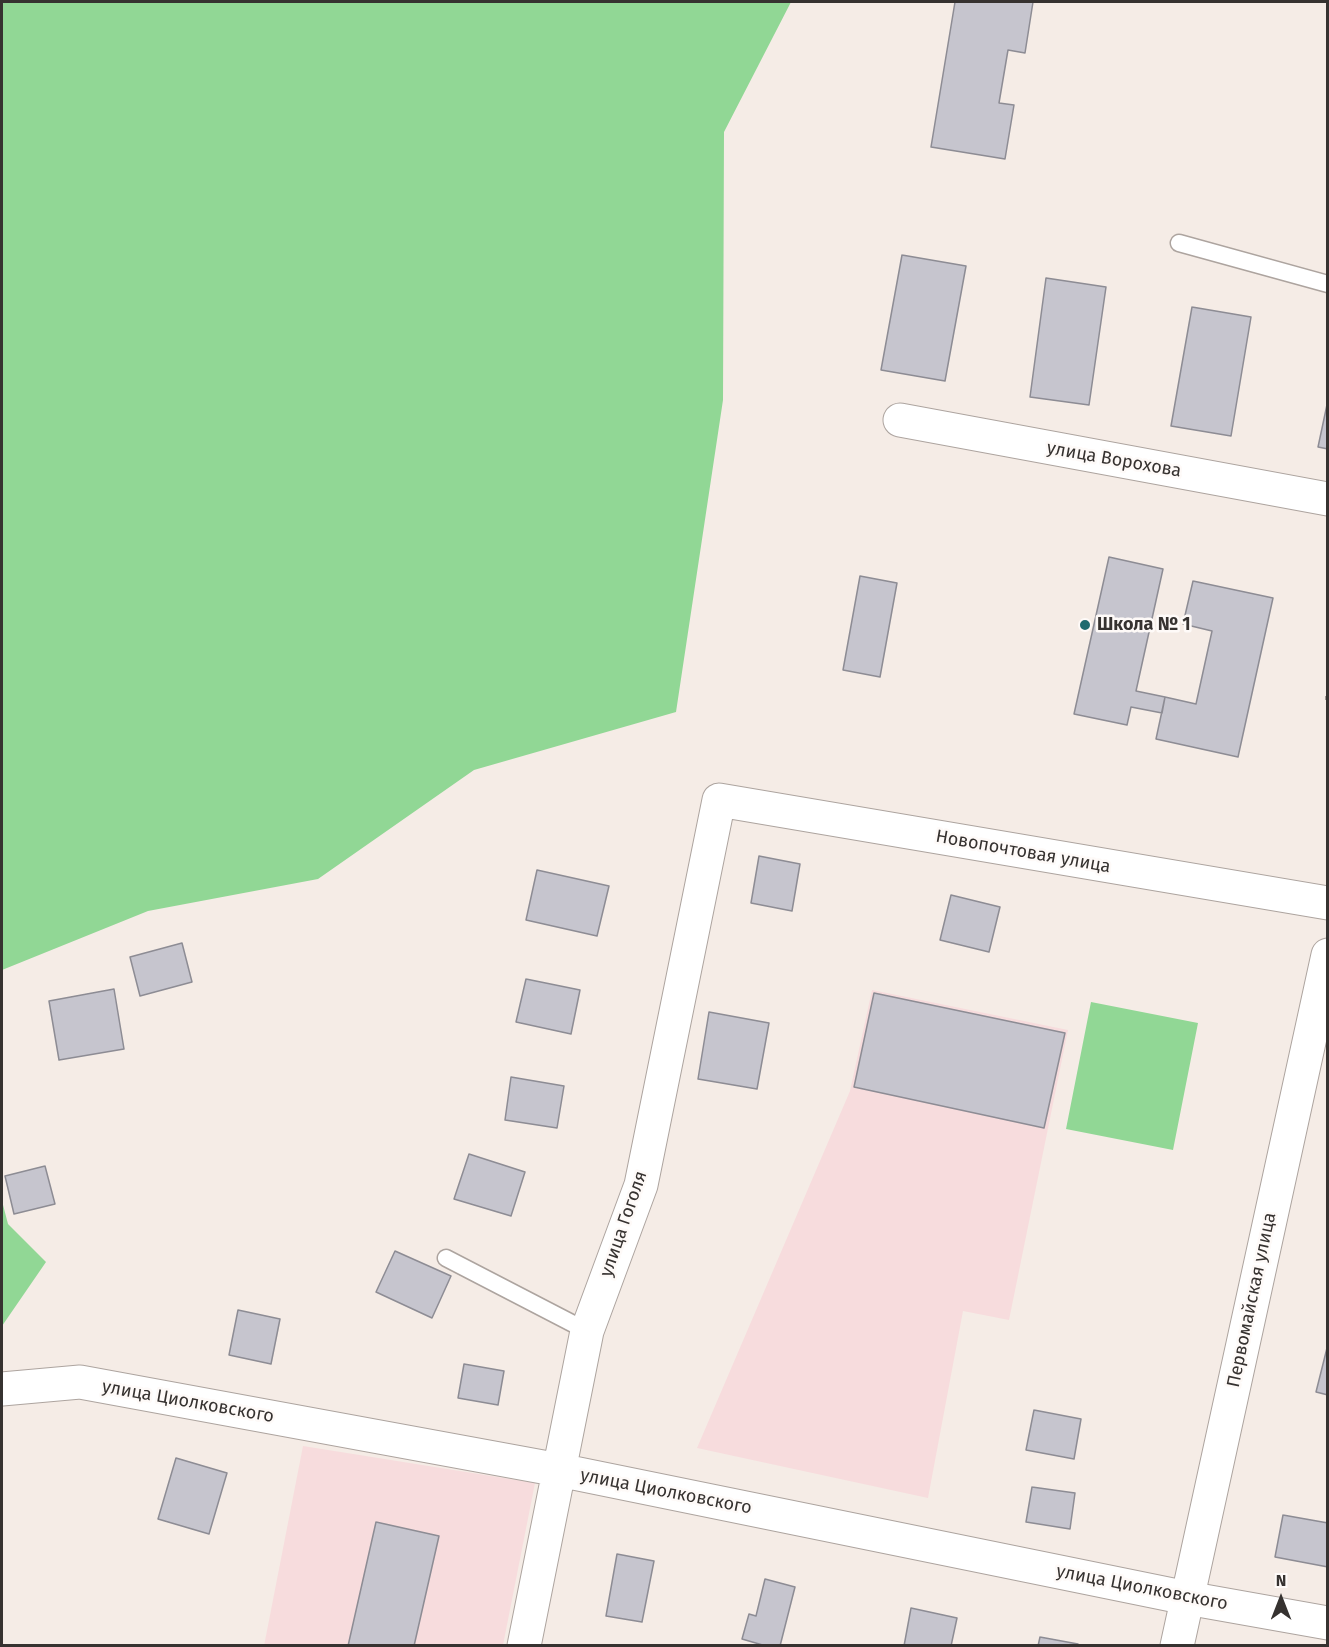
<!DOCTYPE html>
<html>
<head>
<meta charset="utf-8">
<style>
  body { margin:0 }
  #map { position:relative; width:1329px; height:1647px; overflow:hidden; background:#f5ece6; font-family:"Fira Sans",sans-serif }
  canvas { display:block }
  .frame { position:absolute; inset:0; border:3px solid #363230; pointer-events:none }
  .north { position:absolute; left:1251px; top:1569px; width:60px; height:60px; -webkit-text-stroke:4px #fefaf8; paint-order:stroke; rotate:0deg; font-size:16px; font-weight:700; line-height:24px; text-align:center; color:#363230 }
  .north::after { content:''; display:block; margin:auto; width:21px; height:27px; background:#363230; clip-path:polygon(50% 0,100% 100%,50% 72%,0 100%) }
</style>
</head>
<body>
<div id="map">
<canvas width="1329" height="1647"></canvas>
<div class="frame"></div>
<div class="north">N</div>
</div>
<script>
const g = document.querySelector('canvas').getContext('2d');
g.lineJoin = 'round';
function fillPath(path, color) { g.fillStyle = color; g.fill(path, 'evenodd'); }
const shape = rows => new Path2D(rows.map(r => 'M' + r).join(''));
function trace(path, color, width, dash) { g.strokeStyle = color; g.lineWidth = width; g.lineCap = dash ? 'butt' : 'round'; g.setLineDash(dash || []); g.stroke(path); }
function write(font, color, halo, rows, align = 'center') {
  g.font = font + ' "Fira Sans",sans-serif'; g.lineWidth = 5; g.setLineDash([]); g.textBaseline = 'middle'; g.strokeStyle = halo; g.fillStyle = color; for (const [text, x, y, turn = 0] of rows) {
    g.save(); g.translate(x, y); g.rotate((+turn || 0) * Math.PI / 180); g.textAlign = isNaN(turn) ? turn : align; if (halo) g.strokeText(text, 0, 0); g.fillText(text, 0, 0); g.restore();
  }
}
fillPath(shape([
  [872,990,1068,1030,1009,1320,963,1311,928,1498,697,1448,850,1091],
  [303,1446,535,1483,503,1645,264,1646]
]), '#f7dcdd');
fillPath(shape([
  [2,2,791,2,724,132,723,400,676,712,474,770,318,879,148,911,2,970],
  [1091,1002,1198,1023,1173,1150,1066,1129],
  [2,1201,8,1224,46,1262,2,1326]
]), '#91d795');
const building = shape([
  [955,2,1033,2,1025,53,1008,50,999,103,1014,105,1005,159,931,147,955,2],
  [902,255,966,266,945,381,881,370,902,255],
  [1046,278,1106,287,1089,405,1030,397,1046,278],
  [1192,307,1251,317,1231,436,1171,426,1192,307],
  [1328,400,1328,449,1318,447,1328,400],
  [1109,557,1163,569,1136,691,1165,697,1162,713,1131,707,1127,725,1074,714,1109,557],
  [860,576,897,583,880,677,843,670,860,576],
  [1193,581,1273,598,1238,757,1156,739,1165,697,1196,704,1212,631,1183,624,1193,581],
  [759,856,800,864,792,911,751,903,759,856],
  [537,870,609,886,597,936,526,920,537,870],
  [951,895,1000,907,989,952,940,940,951,895],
  [182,943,192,982,140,996,130,957,182,943],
  [526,979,580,990,571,1034,516,1022,526,979],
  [114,989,124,1049,59,1060,49,1001,114,989],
  [874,993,1065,1033,1044,1128,854,1087,874,993],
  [709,1012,769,1023,757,1089,698,1079,709,1012],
  [511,1077,564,1086,557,1128,505,1120,511,1077],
  [469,1154,525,1172,511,1216,454,1199,469,1154],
  [45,1166,55,1204,14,1214,5,1176,45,1166],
  [395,1251,451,1276,432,1318,376,1292,395,1251],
  [238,1310,280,1319,271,1364,229,1355,238,1310],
  [1327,1348,1328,1348,1328,1395,1316,1392,1327,1348],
  [464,1364,504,1371,498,1405,458,1398,464,1364],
  [1034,1410,1081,1419,1074,1459,1026,1450,1034,1410],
  [176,1458,227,1473,209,1534,158,1519,176,1458],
  [1032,1487,1075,1493,1070,1529,1026,1522,1032,1487],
  [1283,1515,1328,1523,1328,1567,1275,1557,1283,1515],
  [376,1522,439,1536,414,1646,348,1646,376,1522],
  [617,1554,654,1561,642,1622,606,1616,617,1554],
  [765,1579,795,1587,780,1646,766,1646,742,1639,749,1614,756,1616,765,1579],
  [911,1608,957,1618,951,1646,904,1646,911,1608],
  [1040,1637,1078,1644,1078,1646,1038,1646,1040,1637]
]);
fillPath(building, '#c6c5ce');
trace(building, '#8d8c94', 1.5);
const service = shape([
  [1179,243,1328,284],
  [446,1258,587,1331]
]);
const minor = shape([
  [900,420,1328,499],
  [2,1389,80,1382,559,1470,1187,1598,1328,1623],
  [524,1646,587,1331,641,1185,719,800,1328,903]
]);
const tertiary = shape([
  [1177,1646,1328,955]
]);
trace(service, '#ada49f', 19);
trace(minor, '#ada49f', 35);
trace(tertiary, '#ada49f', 35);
trace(shape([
  [1325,698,1328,698]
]), '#a39c98', 4, [3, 4.5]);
trace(service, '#fff', 16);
trace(minor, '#fff', 33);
trace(tertiary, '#fff', 33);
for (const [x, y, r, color] of [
  [1085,625,6,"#1f6b6f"]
]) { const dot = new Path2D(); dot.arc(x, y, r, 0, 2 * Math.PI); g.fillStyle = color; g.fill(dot); trace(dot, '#fefaf8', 2); }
write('18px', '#363230', '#fefaf8', [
  ["улица Ворохова",1114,460,10],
  ["Новопочтовая улица",1023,852,10],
  ["улица Гоголя",624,1224,-71],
  ["Первомайская улица",1252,1300,-78],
  ["улица Циолковского",188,1402,10],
  ["улица Циолковского",666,1492,11],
  ["улица Циолковского",1142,1588,11]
]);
write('bold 18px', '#363230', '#fefaf8', [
  ["Школа № 1",1097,625]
], 'left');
</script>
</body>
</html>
